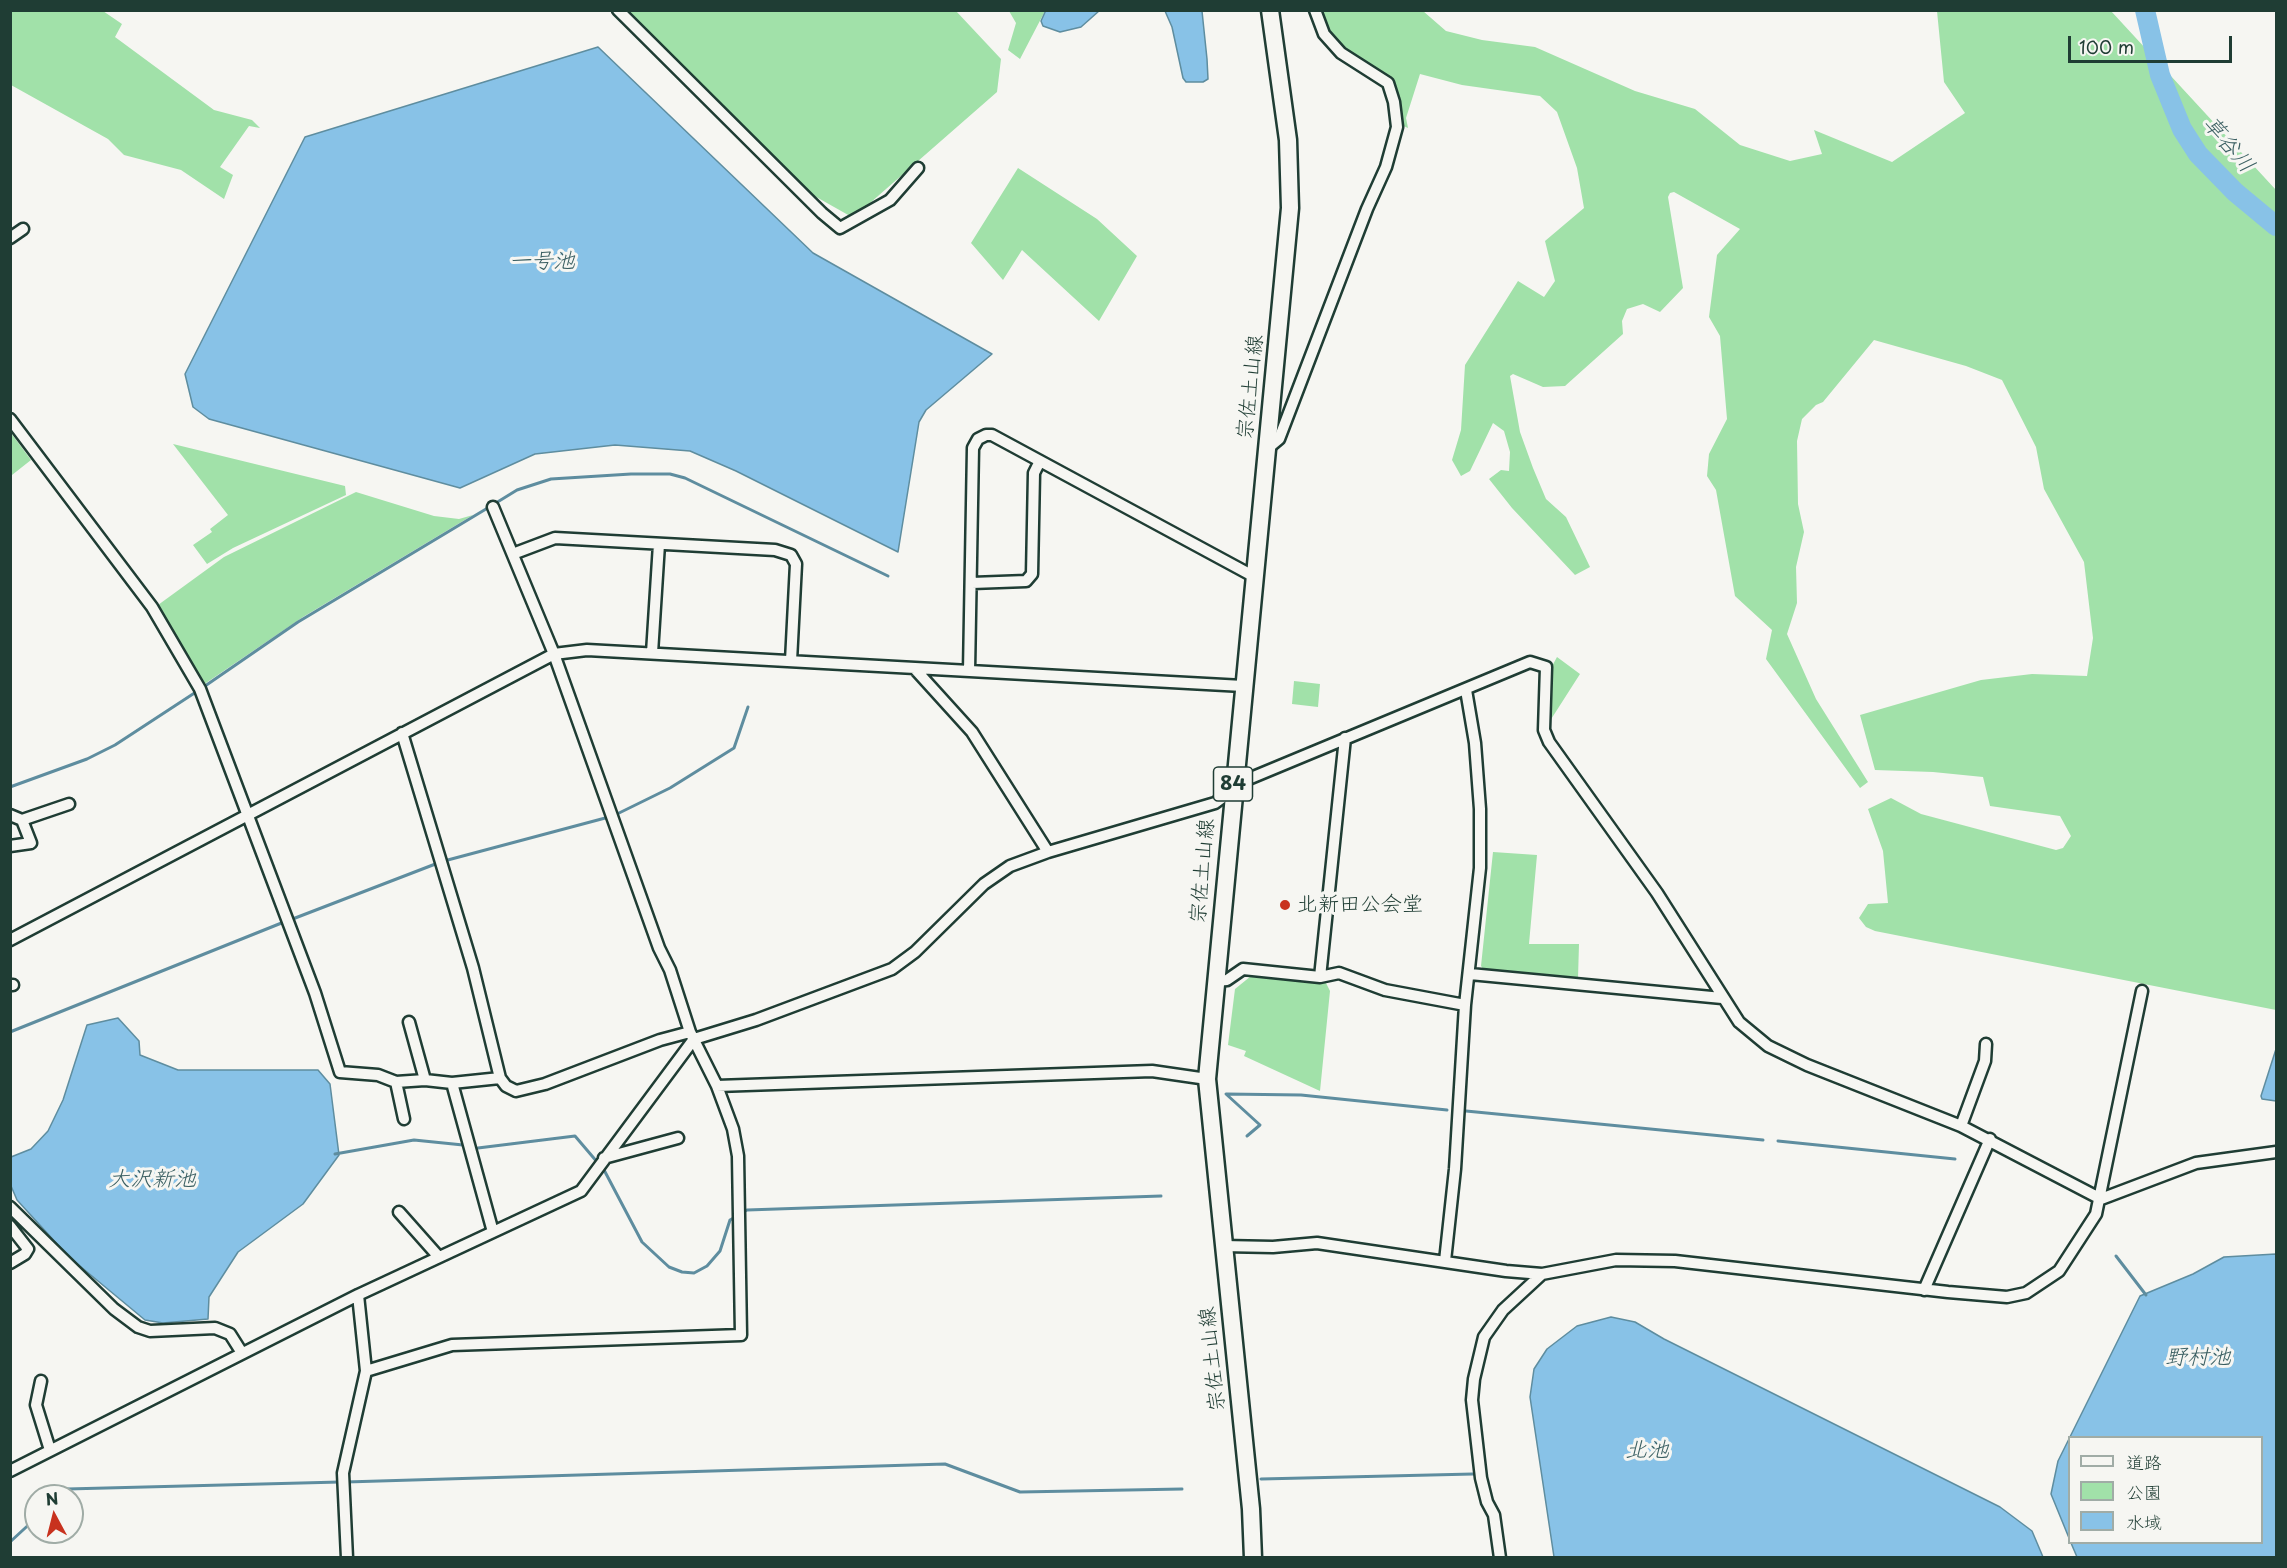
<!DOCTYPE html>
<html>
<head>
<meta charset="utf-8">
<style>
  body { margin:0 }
  #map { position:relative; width:2287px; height:1568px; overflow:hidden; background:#f6f6f2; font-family:"Playpen Sans","Klee One",sans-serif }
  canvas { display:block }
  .frame { position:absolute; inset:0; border:12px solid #1f3d34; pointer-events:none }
  .legend { position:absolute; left:2068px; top:1436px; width:195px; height:108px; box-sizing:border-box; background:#f6f6f2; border:2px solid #a0aca6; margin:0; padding:8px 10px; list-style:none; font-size:18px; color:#1f3d34 }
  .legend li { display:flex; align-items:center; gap:12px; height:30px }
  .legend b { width:30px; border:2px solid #a0aca6 }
  .north { position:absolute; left:24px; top:1484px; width:60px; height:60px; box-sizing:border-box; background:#f6f6f2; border:2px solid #a0aca6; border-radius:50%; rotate:353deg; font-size:16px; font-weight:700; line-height:24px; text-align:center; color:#1f3d34 }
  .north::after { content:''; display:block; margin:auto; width:21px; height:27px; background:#c8321e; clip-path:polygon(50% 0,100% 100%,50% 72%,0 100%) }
  .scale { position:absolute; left:2068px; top:36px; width:164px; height:27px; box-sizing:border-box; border:3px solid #1f3d34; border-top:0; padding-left:8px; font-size:18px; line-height:21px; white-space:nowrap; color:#1f3d34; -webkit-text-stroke:4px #f6f6f2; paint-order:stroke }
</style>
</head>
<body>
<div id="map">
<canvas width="2287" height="1568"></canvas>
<div class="frame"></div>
<ul class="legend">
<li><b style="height:8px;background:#f6f6f2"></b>道路</li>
<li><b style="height:16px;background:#a1e1a9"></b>公園</li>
<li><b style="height:16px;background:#88c2e7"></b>水域</li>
</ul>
<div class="north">N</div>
<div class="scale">100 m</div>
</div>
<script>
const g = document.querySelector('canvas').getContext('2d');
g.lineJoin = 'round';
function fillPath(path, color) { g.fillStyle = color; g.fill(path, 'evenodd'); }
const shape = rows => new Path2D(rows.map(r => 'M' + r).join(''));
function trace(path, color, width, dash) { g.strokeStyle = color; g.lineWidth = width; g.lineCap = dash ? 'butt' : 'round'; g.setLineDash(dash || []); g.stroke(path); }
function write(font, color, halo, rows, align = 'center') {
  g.font = font + ' "Playpen Sans","Klee One",sans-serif'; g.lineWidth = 6; g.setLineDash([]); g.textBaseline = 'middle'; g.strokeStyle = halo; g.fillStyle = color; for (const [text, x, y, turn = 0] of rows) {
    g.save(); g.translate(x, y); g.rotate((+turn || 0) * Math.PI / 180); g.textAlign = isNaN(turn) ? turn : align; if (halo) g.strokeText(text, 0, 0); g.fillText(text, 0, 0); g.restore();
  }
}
fillPath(shape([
  [11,10,103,11,122,24,115,37,214,110,252,120,260,128,249,126,220,167,233,175,224,199,181,170,124,155,108,139,11,85],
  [627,11,956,11,1001,59,997,92,862,210,850,216,811,194],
  [1009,11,1045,11,1020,59,1008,50,1016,23],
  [1317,11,1423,11,1446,31,1482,40,1535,47,1635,91,1695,109,1740,145,1790,161,1822,154,1814,130,1892,162,1965,113,1944,82,1937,11,2111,11,2276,190,2276,1010,1875,931,1866,927,1859,918,1868,904,1888,903,1883,851,1868,809,1891,798,1921,814,2056,850,2063,848,2071,836,2060,816,1990,806,1983,777,1933,772,1875,770,1860,715,1981,680,2032,674,2087,676,2093,638,2084,562,2044,489,2036,447,2002,380,1966,366,1874,340,1823,402,1816,405,1802,419,1797,441,1798,504,1804,532,1796,567,1797,603,1787,634,1816,699,1868,782,1860,788,1766,659,1772,630,1735,596,1716,490,1707,476,1709,454,1727,419,1720,336,1709,317,1717,255,1740,229,1674,192,1670,193,1668,197,1683,288,1660,312,1643,304,1627,309,1622,321,1623,334,1565,386,1543,387,1513,374,1510,376,1520,432,1533,468,1546,499,1566,517,1590,567,1575,575,1512,508,1489,479,1501,470,1509,471,1510,452,1504,431,1493,423,1470,471,1461,476,1452,460,1461,430,1465,365,1518,281,1544,297,1555,281,1545,241,1584,208,1577,168,1557,112,1540,96,1462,85,1420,74,1406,118,1408,128,1399,124,1391,83,1371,65,1351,56,1329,36],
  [1018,168,1097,219,1137,256,1099,321,1022,250,1003,280,971,243],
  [11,433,31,460,12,475,10,474],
  [173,444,345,486,346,495,233,548,207,564,193,545,212,532,210,529,228,515],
  [356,492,434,516,459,519,473,515,303,617,203,685,157,610,158,605,224,557],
  [1557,657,1580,674,1548,724,1550,670],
  [1294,681,1320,684,1318,707,1292,704],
  [1493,852,1537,855,1529,944,1579,944,1578,978,1484,970,1481,966],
  [1251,976,1326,983,1330,991,1320,1091,1244,1056,1246,1051,1228,1045,1235,989]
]), '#a1e1a9');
const water = shape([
  [1046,10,1099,10,1099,11,1081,27,1060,32,1043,26,1041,21,1046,10],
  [1165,11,1202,11,1207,59,1208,79,1203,82,1186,82,1183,78,1172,27,1165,11],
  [598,47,813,253,992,354,926,410,919,422,898,552,736,471,690,451,615,445,535,454,460,488,209,419,193,407,185,374,305,137,598,47],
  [118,1018,139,1041,140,1055,178,1070,318,1070,330,1084,339,1155,303,1204,238,1252,209,1297,208,1319,163,1323,145,1320,69,1257,17,1200,11,1186,11,1157,31,1149,48,1131,63,1100,87,1025,118,1018],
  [2276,1049,2276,1101,2262,1099,2261,1096,2276,1049],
  [2276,1254,2276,1557,2077,1557,2071,1543,2262,1542,2262,1438,2070,1438,2069,1538,2051,1494,2058,1461,2140,1296,2193,1274,2224,1257,2276,1254],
  [1611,1317,1635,1322,1664,1339,2000,1507,2032,1531,2043,1557,1554,1557,1530,1397,1534,1369,1547,1349,1577,1326,1611,1317]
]);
fillPath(water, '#88c2e7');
trace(water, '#5e8d9f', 1.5);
trace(shape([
  [205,686,298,622,491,506,517,490,551,479,631,474,670,474,685,478,888,576],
  [10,787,87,759,115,745,196,692],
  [615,815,670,788,734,748,748,707],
  [444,861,609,817],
  [290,920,438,863],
  [10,1032,284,922],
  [1466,1111,1763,1140],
  [1247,1136,1260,1125,1226,1094,1301,1095,1447,1110],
  [1778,1141,1955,1159],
  [478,1148,575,1136,598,1163],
  [335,1154,414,1140,463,1145],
  [603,1168,642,1242,669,1267,682,1272,694,1273,707,1266,720,1251,730,1220,737,1216],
  [742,1213,747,1210,1161,1196],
  [2116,1256,2146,1295],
  [1261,1479,1473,1474],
  [346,1482,945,1464,1020,1492,1182,1489],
  [59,1496,67,1489,340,1482],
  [10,1542,36,1518]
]), '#5e8d9f', 3);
trace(shape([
  [2145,10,2160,75,2182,129,2198,154,2235,192,2276,226]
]), '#88c2e7', 20);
const street = shape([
  [618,10,822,213,840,228,890,200,918,168],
  [10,238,23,229],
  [10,419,152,607,200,689,315,993,340,1072,378,1075,396,1082,425,1080,452,1083,500,1078],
  [1267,449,1279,439,1367,209,1386,167,1397,127,1394,102,1388,83,1341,53,1324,34,1315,10],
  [518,552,555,538,775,550,791,555,796,564,791,661],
  [972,583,1026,581,1032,574,1034,473,1040,461],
  [652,653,659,544],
  [914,668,972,732,1048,852],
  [969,671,973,448,978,439,986,435,992,435,1253,576],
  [402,733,473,968,500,1078,506,1086,516,1091,545,1084,660,1040,690,1032],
  [10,815,22,820,31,843,10,846],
  [22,820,69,804],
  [10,940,554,654,587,650,1243,686],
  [1470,974,1722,998],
  [1320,977,1345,738],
  [1215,981,1227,980,1243,969,1320,977,1339,973,1385,990,1465,1005],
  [10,985,13,985],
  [409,1022,425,1080],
  [396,1082,404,1119],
  [452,1083,493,1232],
  [717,1086,1152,1071,1207,1079],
  [1961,1126,1985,1061,1986,1044],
  [604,1158,678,1138],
  [2101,1199,2196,1163,2276,1152],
  [10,1207,114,1309,138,1327,150,1331,215,1328,230,1334,242,1353],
  [399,1212,438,1256],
  [10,1226,28,1249,25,1254,10,1263],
  [1223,1246,1273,1247,1317,1243,1506,1271,1542,1274,1616,1260,1675,1261,1948,1292,2007,1297,2026,1293,2059,1271,2096,1214,2142,991],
  [1445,1261,1455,1169,1465,1005,1480,868,1480,809,1475,743,1466,690],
  [1924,1290,1990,1139],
  [358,1295,366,1371],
  [41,1381,36,1405,50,1450],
  [10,1471,358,1295,581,1191,694,1039,756,1020,892,969,915,952,984,884,1010,866,1048,852,1215,803,1246,780,1530,662,1546,667,1544,730,1549,742,1657,893,1739,1022,1768,1046,1807,1065,1961,1126,2101,1199],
  [347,1558,343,1473,366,1371,452,1345,741,1335,738,1156,733,1129,717,1086,690,1032,670,970,659,948,554,654,493,507],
  [1500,1558,1494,1515,1487,1502,1481,1478,1472,1400,1474,1379,1484,1337,1503,1310,1542,1274]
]);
const primary = shape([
  [1253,1558,1251,1509,1207,1079,1290,208,1288,140,1270,10]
]);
trace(street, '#1f3d34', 15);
trace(primary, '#1f3d34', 21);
trace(street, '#f6f6f2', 10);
trace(primary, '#f6f6f2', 16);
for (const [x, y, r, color] of [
  [1285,905,6,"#c8321e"]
]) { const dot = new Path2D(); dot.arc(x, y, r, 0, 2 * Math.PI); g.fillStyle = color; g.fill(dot); trace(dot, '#f6f6f2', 2); }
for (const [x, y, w] of [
  [1233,784,39]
]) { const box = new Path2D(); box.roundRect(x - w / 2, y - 17, w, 34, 4.5); g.fillStyle = '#f6f6f2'; g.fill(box); trace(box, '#1f3d34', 1.5); }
write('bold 20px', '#1f3d34', null, [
  ["84",1233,784]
]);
write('21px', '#1f3d34', '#f6f6f2', [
  ["宗佐土山線",1251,387,-84],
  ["宗佐土山線",1203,871,-85],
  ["宗佐土山線",1213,1359,-96]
]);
write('21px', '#1f3d34', '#f6f6f2', [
  ["北新田公会堂",1297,905]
], 'left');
write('italic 22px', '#395e61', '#f6f6f2', [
  ["草谷川",2228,145,50],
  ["一号池",542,262],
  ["大沢新池",152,1180],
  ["野村池",2198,1358],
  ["北池",1647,1451]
]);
</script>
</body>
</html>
